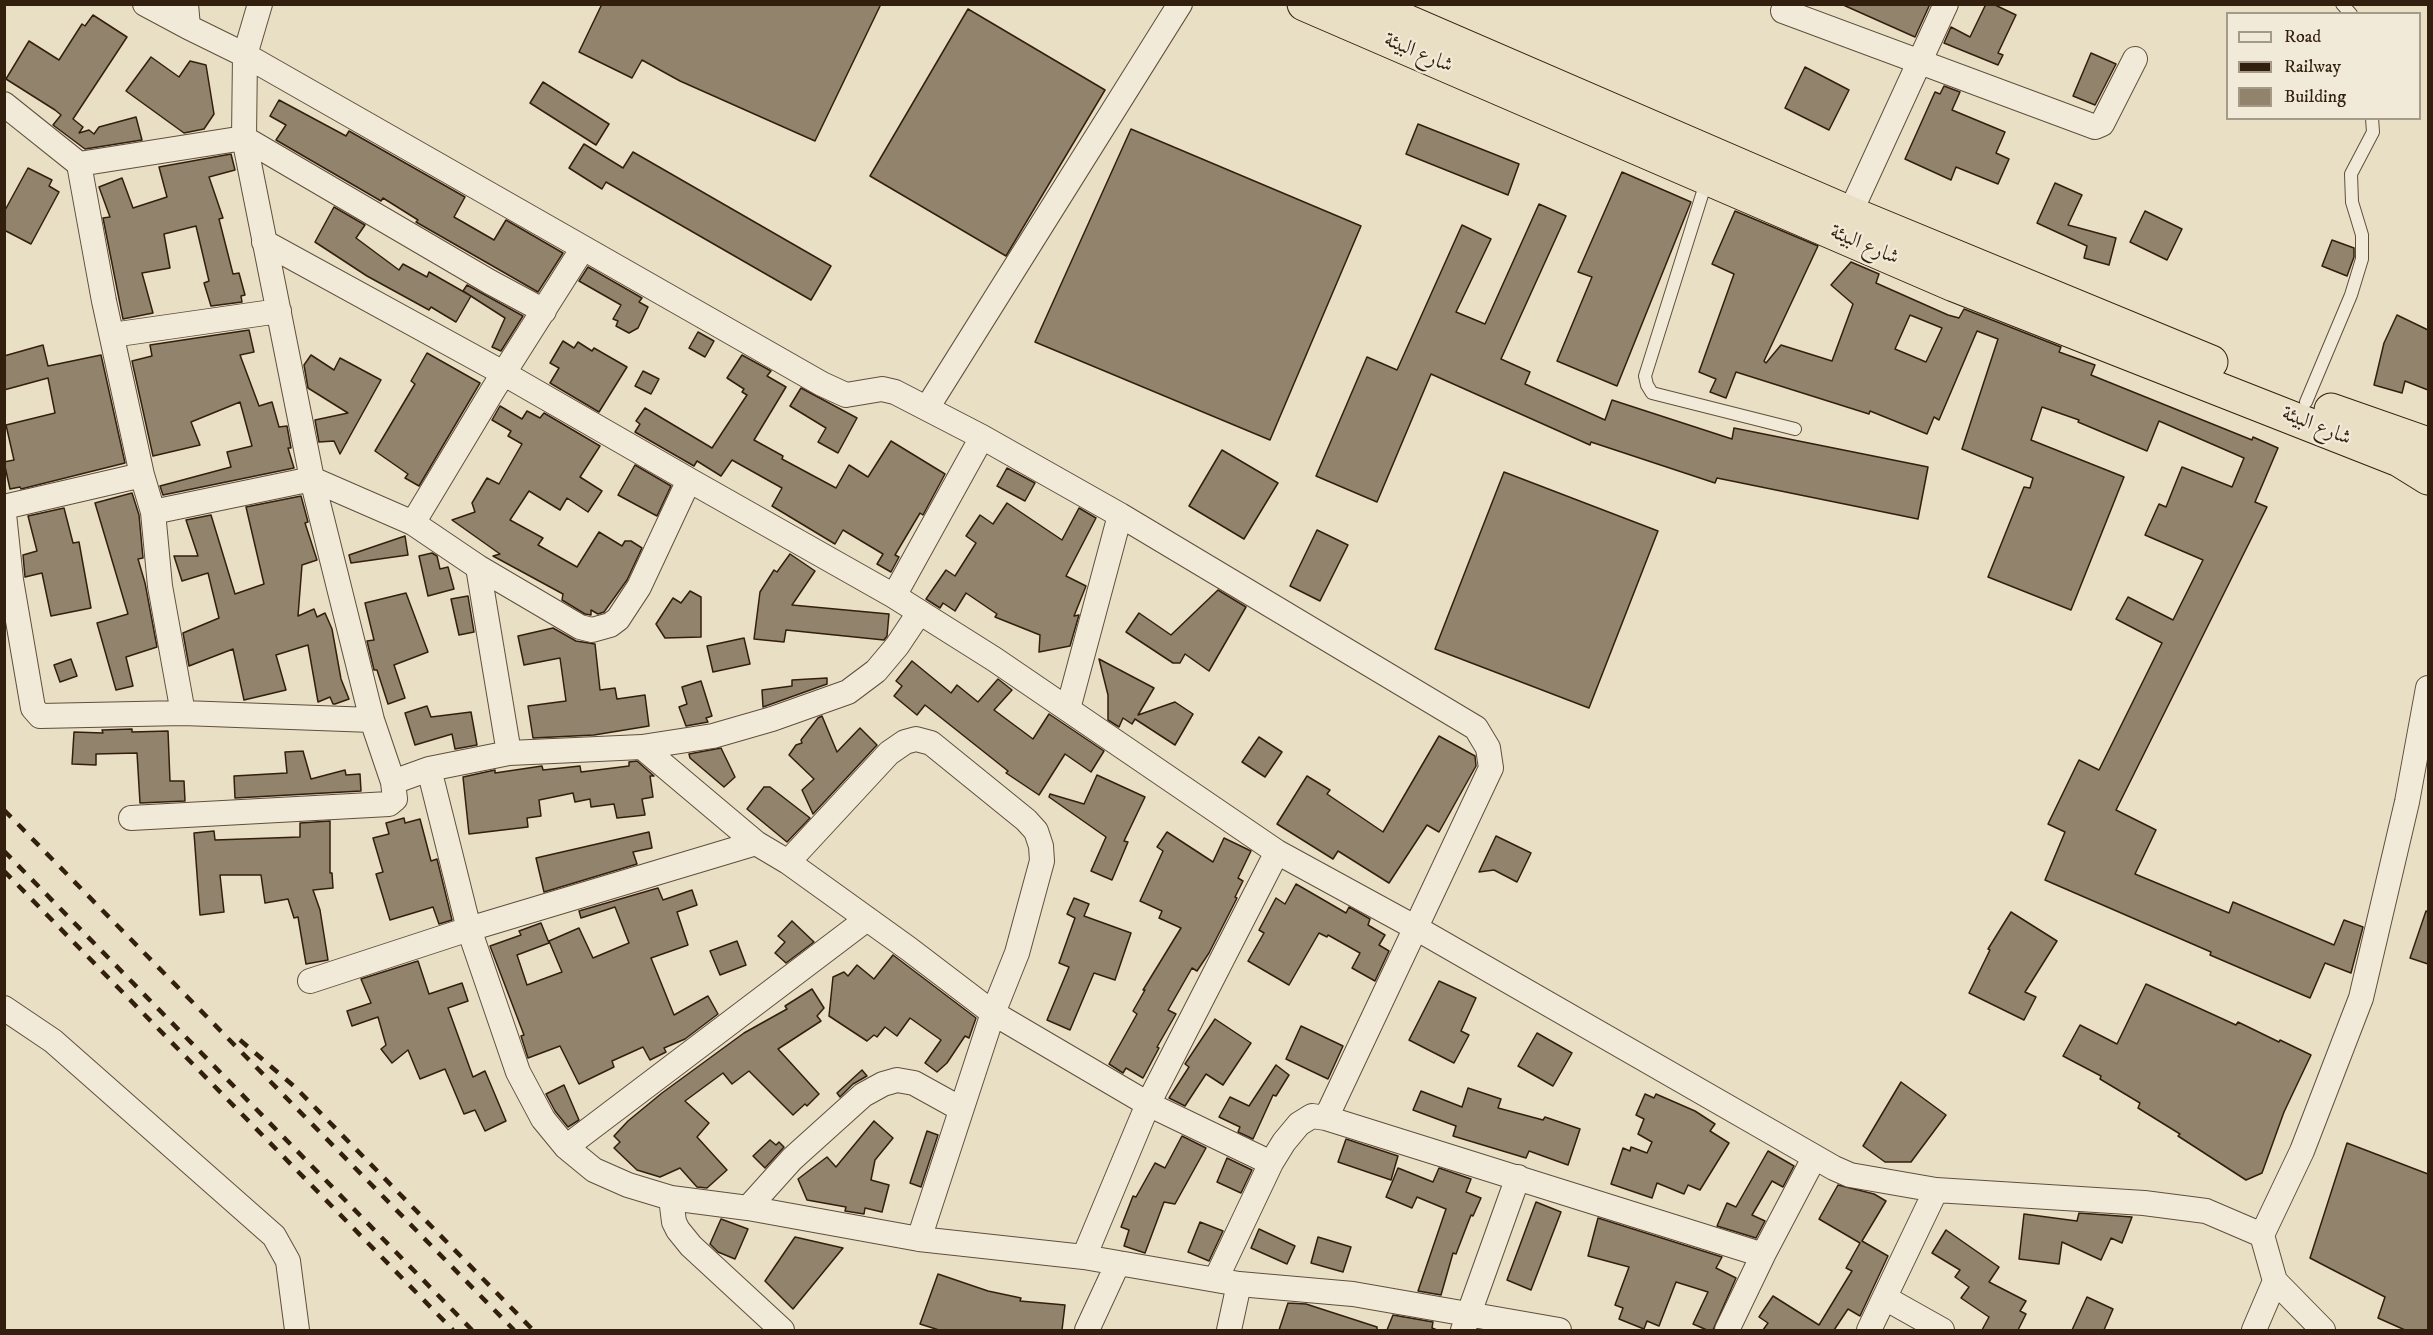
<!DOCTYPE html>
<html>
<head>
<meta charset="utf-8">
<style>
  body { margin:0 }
  #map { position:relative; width:2433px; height:1335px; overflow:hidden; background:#e9dfc5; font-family:"IM FELL DW Pica",serif }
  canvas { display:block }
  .frame { position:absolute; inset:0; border:6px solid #331f0d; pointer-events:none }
  .legend { position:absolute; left:2226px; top:12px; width:195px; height:108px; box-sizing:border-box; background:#f1ead9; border:2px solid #a59987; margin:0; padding:8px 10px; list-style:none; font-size:18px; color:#331f0d }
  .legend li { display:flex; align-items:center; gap:12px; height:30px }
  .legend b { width:30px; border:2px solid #a59987 }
</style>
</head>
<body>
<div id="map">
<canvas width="2433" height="1335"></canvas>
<div class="frame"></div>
<ul class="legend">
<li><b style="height:8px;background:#f1ead9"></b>Road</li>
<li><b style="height:8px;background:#331f0d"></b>Railway</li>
<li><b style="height:16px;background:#92836d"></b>Building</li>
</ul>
</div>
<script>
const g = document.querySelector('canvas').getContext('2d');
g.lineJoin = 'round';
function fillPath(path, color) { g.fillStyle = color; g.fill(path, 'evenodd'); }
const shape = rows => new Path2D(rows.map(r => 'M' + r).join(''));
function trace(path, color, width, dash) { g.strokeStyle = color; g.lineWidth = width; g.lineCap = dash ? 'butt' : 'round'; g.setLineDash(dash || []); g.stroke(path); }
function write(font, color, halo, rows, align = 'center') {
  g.font = font + ' "IM FELL DW Pica",Amiri,serif'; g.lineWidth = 4.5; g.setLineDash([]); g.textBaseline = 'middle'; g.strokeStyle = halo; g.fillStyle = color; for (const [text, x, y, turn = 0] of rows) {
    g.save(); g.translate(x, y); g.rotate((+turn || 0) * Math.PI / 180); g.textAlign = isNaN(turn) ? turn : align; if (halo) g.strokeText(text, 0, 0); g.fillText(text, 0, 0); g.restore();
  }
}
const building = shape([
  [602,4,881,4,815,141,680,81,642,60,632,78,579,52,602,4],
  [1841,4,1930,4,1915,37,1841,4],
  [1986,4,1993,4,2016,15,1998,53,2003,55,1998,65,1944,43,1951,27,1970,37,1986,4],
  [968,9,1105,90,1006,256,870,176,968,9],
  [93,15,127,37,73,119,83,127,79,133,89,130,94,134,99,127,136,117,142,140,85,149,53,125,61,115,55,110,6,79,29,41,59,60,82,24,85,26,93,15],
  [2091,53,2116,64,2095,105,2073,96,2091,53],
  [151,57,179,77,190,61,206,65,214,114,204,129,184,133,126,91,151,57],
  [1805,67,1849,90,1829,130,1785,108,1805,67],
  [543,82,609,124,596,145,530,103,543,82],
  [1944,86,1960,92,1952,110,2005,132,1996,153,2009,159,1998,184,1956,167,1951,180,1905,159,1935,92,1940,94,1944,86],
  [279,100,346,136,349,131,465,197,454,217,494,240,506,220,563,253,538,292,416,222,418,220,383,198,381,201,276,140,286,125,270,116,279,100],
  [1418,124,1519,164,1508,195,1406,154,1418,124],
  [1131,129,1361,226,1270,440,1035,342,1131,129],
  [584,144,623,168,633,152,831,266,811,300,606,182,602,189,569,168,584,144],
  [231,154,235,170,209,177,223,218,219,219,233,274,239,273,245,295,241,296,242,302,211,306,204,283,209,281,196,226,164,234,170,268,142,273,153,313,123,319,103,218,110,217,99,187,122,178,133,208,167,197,159,167,231,154],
  [28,168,52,180,49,186,59,192,31,244,4,230,4,212,28,168],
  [1622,172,1691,202,1617,386,1557,361,1592,277,1578,272,1622,172],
  [2055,183,2082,195,2068,225,2116,238,2109,265,2084,258,2087,246,2037,223,2055,183],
  [1539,204,1566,216,1501,359,1530,372,1525,384,1605,420,1612,400,1732,439,1734,428,1928,467,1918,519,1717,478,1715,483,1591,442,1590,445,1431,374,1377,502,1316,476,1367,357,1397,370,1462,225,1491,239,1456,312,1485,324,1539,204],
  [334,207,365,225,356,238,399,270,403,264,427,277,429,272,471,296,456,322,431,307,429,310,367,276,315,242,334,207],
  [1735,211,1818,246,1764,361,1766,363,1781,345,1832,361,1853,304,1831,285,1851,262,1879,274,1876,283,1948,315,1959,318,1964,309,2061,347,2059,352,2095,365,2091,375,2252,440,2253,437,2278,448,2255,502,2267,507,2116,810,2156,830,2135,874,2229,913,2233,902,2334,945,2344,920,2363,927,2351,973,2325,963,2310,998,2210,955,2211,952,2045,880,2065,832,2048,824,2079,760,2099,770,2162,643,2116,619,2128,597,2173,620,2203,560,2145,535,2159,504,2166,507,2182,467,2232,487,2244,458,2159,421,2147,451,2078,422,2079,420,2042,407,2031,440,2124,477,2071,610,1988,577,2024,487,2030,488,2033,478,1962,449,1998,339,1977,331,1939,420,1934,417,1927,434,1870,411,1869,414,1736,372,1726,398,1710,392,1716,379,1699,372,1734,274,1712,264,1735,211],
  [1910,315,1942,328,1926,362,1895,349,1910,315],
  [2145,211,2182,229,2167,260,2130,242,2145,211],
  [2332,240,2354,248,2354,257,2347,276,2322,266,2332,240],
  [588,267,642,298,639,302,648,307,638,328,629,333,616,326,618,321,613,319,621,305,579,281,588,267],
  [467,285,523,316,501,351,492,347,505,318,463,291,467,285],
  [2397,315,2428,330,2428,390,2405,381,2402,393,2374,385,2384,343,2397,315],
  [249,330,254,352,240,355,259,406,272,402,279,427,287,426,291,448,288,448,294,468,163,495,160,486,231,467,227,452,252,446,240,402,191,422,200,445,153,456,132,361,152,356,150,345,249,330],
  [698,332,714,341,705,357,689,348,698,332],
  [563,341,574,348,578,342,592,351,594,348,627,367,599,412,550,383,559,368,550,363,563,341],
  [43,345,48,366,101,355,125,463,21,489,20,487,10,489,4,462,14,460,6,425,55,413,48,378,4,390,4,356,43,345],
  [427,353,480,383,419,486,405,478,408,474,375,451,415,384,411,381,427,353],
  [311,355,334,370,340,358,381,380,340,454,334,441,319,442,315,420,348,413,308,388,304,365,311,355],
  [742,355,771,371,767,376,786,387,754,440,783,456,782,459,836,488,849,465,868,477,891,441,945,474,923,515,920,513,895,555,899,557,891,572,877,564,883,554,843,530,835,544,772,506,782,488,732,460,721,476,697,461,694,466,635,432,640,424,636,421,645,408,712,448,747,395,742,392,744,389,727,378,742,355],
  [643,371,659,379,651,394,635,386,643,371],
  [801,388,857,418,838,453,818,442,826,428,790,406,801,388],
  [500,406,522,419,527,411,540,418,544,413,600,446,580,477,602,491,588,512,567,498,560,510,529,491,510,520,543,538,538,545,577,567,599,532,622,546,625,541,631,541,642,548,627,580,604,612,598,614,591,610,591,615,585,614,562,600,563,594,493,556,500,554,452,520,475,512,472,503,487,478,499,484,522,444,508,436,511,431,492,420,500,406],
  [1222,450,1278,483,1244,539,1189,506,1222,450],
  [635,465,671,486,657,516,618,495,635,465],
  [1007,468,1035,483,1025,501,997,486,1007,468],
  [1504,472,1658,531,1589,708,1435,649,1504,472],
  [132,493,139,515,143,558,138,559,145,583,157,647,126,657,133,686,116,690,97,623,128,614,95,503,132,493],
  [301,496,308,522,305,523,317,560,302,565,298,616,314,609,317,617,325,613,332,629,341,679,349,699,335,704,333,704,330,697,318,702,308,645,276,655,286,690,244,700,233,649,189,666,183,633,219,618,208,573,182,581,174,556,198,556,186,520,211,515,235,594,264,584,246,507,301,496],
  [1007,503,1062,540,1079,508,1096,518,1066,576,1086,586,1074,616,1079,615,1070,646,1039,652,1040,635,995,617,997,614,966,593,955,611,943,603,940,608,926,599,946,570,955,576,976,543,966,536,980,515,993,524,1007,503],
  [64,508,73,543,79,542,91,608,51,616,42,573,25,577,23,555,37,551,28,516,64,508],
  [1317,530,1348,545,1320,601,1290,586,1317,530],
  [405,536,408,555,351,563,349,555,405,536],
  [432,553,437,556,440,569,448,567,454,589,428,596,419,556,432,553],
  [790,554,815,571,792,605,889,614,887,636,884,640,786,630,784,642,754,639,760,592,774,570,777,572,790,554],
  [1218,590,1246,607,1209,671,1185,654,1180,663,1173,663,1126,632,1139,613,1171,635,1218,590],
  [690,591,701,597,701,637,665,638,656,624,673,598,681,603,690,591],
  [406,593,428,652,394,665,405,698,388,704,377,670,374,670,367,641,374,640,365,603,406,593],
  [468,596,474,632,459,635,451,599,468,596],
  [553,628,576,641,595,644,600,690,615,688,617,699,645,695,649,726,594,735,533,738,528,706,566,701,560,658,524,665,518,636,553,628],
  [744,638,750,664,713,672,707,646,744,638],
  [71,659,77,676,60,682,54,665,71,659],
  [1099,659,1154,688,1138,715,1175,702,1193,714,1175,745,1135,719,1132,724,1123,718,1119,727,1108,720,1108,695,1099,659],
  [912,661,951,693,957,685,978,702,998,679,1012,690,994,710,1033,739,1049,714,1104,751,1091,772,1065,754,1039,795,1006,773,1008,771,925,705,917,715,894,696,902,686,896,681,912,661],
  [827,678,827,684,763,707,762,690,792,686,792,680,827,678],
  [701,681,712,716,706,718,708,722,686,726,679,707,687,704,682,687,701,681],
  [427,706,431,717,471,712,477,745,455,749,452,734,415,745,405,713,427,706],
  [822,716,837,752,860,728,877,745,813,814,802,790,814,779,789,755,796,745,802,743,801,740,818,718,822,716],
  [132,729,132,732,168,731,170,781,184,781,185,801,140,803,137,753,96,754,96,765,72,764,74,732,103,733,102,730,132,729],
  [1439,736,1475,756,1476,766,1439,832,1427,825,1389,883,1338,851,1333,859,1277,824,1307,776,1330,790,1327,794,1383,832,1439,736],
  [1259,737,1282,752,1265,777,1242,762,1259,737],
  [721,748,735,777,724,787,690,758,689,754,721,748],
  [303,751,311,779,345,770,346,775,360,774,361,791,235,798,234,776,287,773,285,752,303,751],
  [637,761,654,776,650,776,653,797,642,799,645,815,617,818,614,804,591,807,590,799,575,802,573,793,539,800,541,816,527,818,528,827,469,834,463,777,495,770,495,773,542,766,543,770,580,766,581,772,629,766,629,762,637,761],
  [1097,775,1145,797,1124,841,1128,842,1112,880,1091,871,1106,837,1049,797,1050,794,1084,804,1097,775],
  [764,787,770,787,810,818,787,842,747,809,764,787],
  [404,818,405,823,420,819,431,861,437,859,452,920,439,924,433,907,390,920,376,874,383,872,373,838,389,834,386,823,404,818],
  [330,821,330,873,332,873,333,888,313,890,320,910,328,960,306,964,298,917,294,918,288,899,265,903,261,875,220,875,224,912,200,915,194,833,214,831,215,840,300,837,300,823,330,821],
  [649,832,652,848,633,852,637,864,544,892,536,858,649,832],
  [1167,832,1213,862,1224,838,1251,851,1238,878,1243,881,1235,897,1237,898,1209,953,1197,971,1192,968,1168,1010,1176,1014,1157,1047,1159,1048,1143,1078,1126,1068,1123,1073,1109,1064,1137,1014,1133,1011,1145,990,1143,990,1181,928,1159,918,1162,911,1140,901,1163,851,1157,847,1167,832],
  [1496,836,1531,853,1517,882,1494,870,1479,872,1496,836],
  [1296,884,1346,913,1349,907,1370,919,1368,925,1385,935,1379,945,1389,951,1375,981,1352,968,1360,953,1328,935,1327,937,1319,933,1289,985,1248,961,1264,933,1259,930,1276,898,1285,904,1296,884],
  [658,888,663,900,692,890,697,905,677,912,688,945,651,958,674,1015,708,996,718,1014,685,1039,664,1048,666,1052,650,1060,643,1047,612,1061,614,1067,579,1084,560,1046,528,1058,521,1036,524,1035,490,946,521,935,519,931,541,923,549,943,517,955,527,985,562,972,549,941,579,928,593,958,629,943,615,907,581,918,579,911,658,888],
  [1074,898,1089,904,1084,916,1131,933,1115,980,1094,973,1070,1030,1047,1020,1069,967,1059,963,1075,918,1067,914,1074,898],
  [2426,911,2428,912,2428,964,2410,958,2426,911],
  [2011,912,2057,941,2025,992,2036,997,2024,1020,1969,993,1990,950,1988,949,2011,912],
  [792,921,814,942,786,963,775,953,785,942,778,936,792,921],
  [737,941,746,965,720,975,710,951,737,941],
  [893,955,976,1018,969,1038,965,1036,947,1063,937,1072,925,1063,941,1040,910,1018,897,1036,885,1027,877,1037,874,1035,867,1041,829,1016,833,977,844,972,848,976,857,965,874,979,893,955],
  [418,961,429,994,462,983,468,1001,448,1008,473,1077,485,1071,506,1121,485,1131,475,1110,464,1114,445,1069,420,1079,408,1050,392,1063,381,1049,386,1045,378,1017,352,1026,347,1011,371,1003,361,979,418,961],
  [1439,981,1476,998,1461,1031,1469,1035,1454,1063,1409,1040,1439,981],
  [2146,984,2236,1025,2238,1022,2279,1042,2280,1040,2311,1055,2284,1112,2262,1173,2246,1180,2178,1136,2180,1134,2138,1108,2140,1103,2100,1079,2101,1076,2063,1056,2080,1025,2117,1044,2146,984],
  [812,989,824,1008,817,1016,821,1021,778,1049,819,1094,807,1106,805,1104,793,1115,749,1071,732,1084,723,1073,685,1101,709,1123,697,1137,727,1170,707,1188,697,1187,680,1168,660,1177,637,1170,614,1148,620,1142,614,1136,628,1121,662,1093,744,1033,787,1009,785,1006,812,989],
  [1215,1019,1251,1043,1223,1085,1206,1074,1185,1106,1169,1098,1189,1067,1185,1064,1215,1019],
  [1301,1026,1343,1046,1328,1079,1286,1059,1301,1026],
  [1537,1033,1572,1053,1553,1086,1518,1066,1537,1033],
  [1276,1065,1289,1075,1276,1096,1273,1095,1253,1139,1238,1132,1240,1127,1219,1117,1230,1097,1249,1106,1276,1065],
  [862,1070,867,1076,853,1084,840,1097,837,1093,862,1070],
  [1901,1082,1946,1115,1911,1162,1885,1162,1863,1146,1901,1082],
  [564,1085,579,1120,568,1127,555,1111,546,1094,564,1085],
  [1468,1088,1501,1099,1498,1108,1543,1120,1545,1117,1580,1129,1568,1165,1529,1151,1526,1158,1453,1136,1456,1126,1413,1110,1421,1091,1462,1107,1468,1088],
  [1645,1094,1654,1098,1656,1094,1695,1111,1715,1124,1710,1131,1729,1143,1700,1190,1688,1185,1684,1194,1657,1183,1652,1198,1611,1184,1623,1148,1630,1151,1631,1147,1647,1153,1652,1142,1638,1134,1644,1119,1636,1115,1645,1094],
  [874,1121,893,1138,875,1160,871,1180,889,1185,882,1212,865,1208,864,1214,845,1211,846,1207,807,1200,798,1179,827,1157,836,1167,874,1121],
  [927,1131,938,1135,921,1187,910,1183,927,1131],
  [1182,1136,1206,1148,1175,1204,1164,1202,1145,1253,1124,1246,1129,1230,1121,1227,1133,1196,1136,1197,1155,1163,1165,1168,1182,1136],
  [1346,1139,1398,1156,1391,1180,1338,1162,1346,1139],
  [770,1140,776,1145,779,1142,784,1147,765,1168,753,1156,770,1140],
  [2347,1143,2428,1174,2428,1330,2405,1330,2378,1318,2385,1297,2310,1258,2347,1143],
  [1768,1151,1794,1166,1783,1187,1772,1181,1752,1215,1765,1221,1756,1238,1717,1226,1727,1203,1736,1207,1768,1151],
  [1227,1158,1252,1170,1241,1193,1217,1182,1227,1158],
  [1398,1168,1433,1182,1439,1168,1471,1179,1466,1192,1481,1198,1473,1216,1471,1215,1456,1254,1453,1253,1441,1295,1418,1291,1446,1209,1417,1197,1412,1208,1386,1197,1398,1168],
  [1838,1185,1874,1194,1886,1201,1862,1241,1888,1256,1860,1316,1848,1309,1834,1330,1763,1330,1768,1323,1759,1317,1773,1296,1819,1325,1852,1271,1846,1268,1860,1243,1819,1219,1838,1185],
  [1536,1202,1561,1212,1531,1290,1507,1280,1536,1202],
  [2079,1213,2132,1217,2122,1243,2111,1238,2101,1260,2062,1242,2059,1264,2019,1259,2024,1214,2077,1221,2079,1213],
  [1598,1218,1722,1257,1716,1268,1736,1278,1713,1330,1707,1330,1693,1324,1708,1292,1676,1282,1659,1326,1647,1321,1644,1329,1619,1319,1623,1308,1615,1305,1629,1267,1588,1256,1598,1218],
  [721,1219,748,1229,735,1259,718,1252,710,1244,721,1219],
  [1200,1222,1223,1231,1209,1261,1188,1252,1200,1222],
  [1259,1229,1295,1246,1287,1264,1251,1248,1259,1229],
  [1946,1230,1999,1267,1989,1282,2026,1301,2020,1311,2026,1314,2018,1330,1982,1330,1989,1317,1961,1298,1969,1287,1955,1277,1960,1270,1932,1253,1946,1230],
  [795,1237,843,1248,793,1309,765,1281,795,1237],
  [1318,1237,1351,1247,1343,1272,1311,1263,1318,1237],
  [938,1274,988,1291,1021,1298,1020,1301,1065,1305,1062,1330,939,1330,920,1324,938,1274],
  [2087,1297,2113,1309,2104,1330,2072,1330,2087,1297],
  [1288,1303,1306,1304,1377,1327,1377,1330,1279,1330,1288,1303],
  [1393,1315,1433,1322,1432,1328,1437,1330,1387,1330,1393,1315]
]);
fillPath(building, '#92836d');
trace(building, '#331f0d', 1.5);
const service = shape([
  [2342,4,2351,14],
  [1707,179,1645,376,1647,385,1652,393,1795,429],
  [2306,402,2351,295,2362,259,2362,235,2352,202,2351,174,2373,132,2372,118]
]);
const minor = shape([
  [145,4,188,27],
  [186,4,188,27,245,55,822,384,846,395,882,389,895,392,982,437,1120,515,1476,728,1488,748,1491,768,1326,1118,1312,1116,1299,1124,1284,1142,1271,1163,1216,1279],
  [260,4,245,55,244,138,312,479,372,720,393,782,429,769,469,929,518,1072,543,1119,566,1147,594,1170,628,1185,671,1198,748,1208,919,1239,1084,1257,1239,1284,1353,1294,1559,1330],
  [1783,11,2095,127,2102,124,2135,59],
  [4,104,79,164],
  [1850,213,1946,4],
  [112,335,279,311],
  [927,408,1180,4],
  [689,480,894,596,994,659,1277,852,1416,928,1834,1168,1850,1175,1936,1190,2144,1203,2206,1211,2262,1235,2275,1281,2323,1330],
  [4,507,142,475],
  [153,512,312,479,413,523,478,567,580,627,592,630,610,625,618,619,639,587,689,480,503,373,264,242],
  [4,514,11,580,33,708,40,716,183,713,372,720],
  [413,523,493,390,583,248],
  [478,567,509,753],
  [894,596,982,437],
  [1068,709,1120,515],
  [183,713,160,586,153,512,142,475,104,301,79,164,244,138,490,282,544,311],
  [642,747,713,736,772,719,848,692,876,671,897,646,919,613],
  [429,769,509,753,642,747,756,843,788,862,909,949,993,1013,919,1239],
  [131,818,389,804,395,799,393,782],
  [788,862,889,753,905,742,916,739,931,743,1026,820,1036,831,1041,846,1042,861,1017,953,993,1013,1148,1104,1271,1163],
  [310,981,469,929,756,843],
  [4,1008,53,1041,274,1236,288,1261,297,1330],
  [1326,1118,1763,1255],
  [566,1147,867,919],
  [671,1198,674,1222,678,1230,691,1246,782,1330],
  [748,1208,792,1159,863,1095,883,1084,897,1080,914,1083,961,1109],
  [2262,1235,2302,1151,2361,998,2407,802,2428,688],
  [1084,1257,1148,1104,1277,852],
  [1885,1298,1942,1330],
  [1087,1330,1118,1263],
  [1229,1330,1239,1284],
  [1463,1330,1518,1177],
  [1727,1330,1763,1255,1814,1158],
  [1869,1330,1936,1190],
  [2254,1330,2275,1281]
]);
const trunk = shape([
  [1304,4,1954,285,2399,460,2428,478],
  [1367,4,1850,213,2211,362],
  [2331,410,2428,444]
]);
trace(service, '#604f3b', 14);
trace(minor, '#604f3b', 26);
trace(trunk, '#331f0d', 35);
trace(service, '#f1ead9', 12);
trace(minor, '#f1ead9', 24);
trace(trunk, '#e9dfc5', 33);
trace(shape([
  [4,810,514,1330],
  [4,851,472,1330],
  [4,871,453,1330],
  [240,1040,296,1088,533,1330]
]), '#331f0d', 4.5, [10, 10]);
write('21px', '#331f0d', '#f1ead9', [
  ["شارع البيئة",1418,54,23],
  ["شارع البيئة",1864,246,23],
  ["شارع البيئة",2316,427,22]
]);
</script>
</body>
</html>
